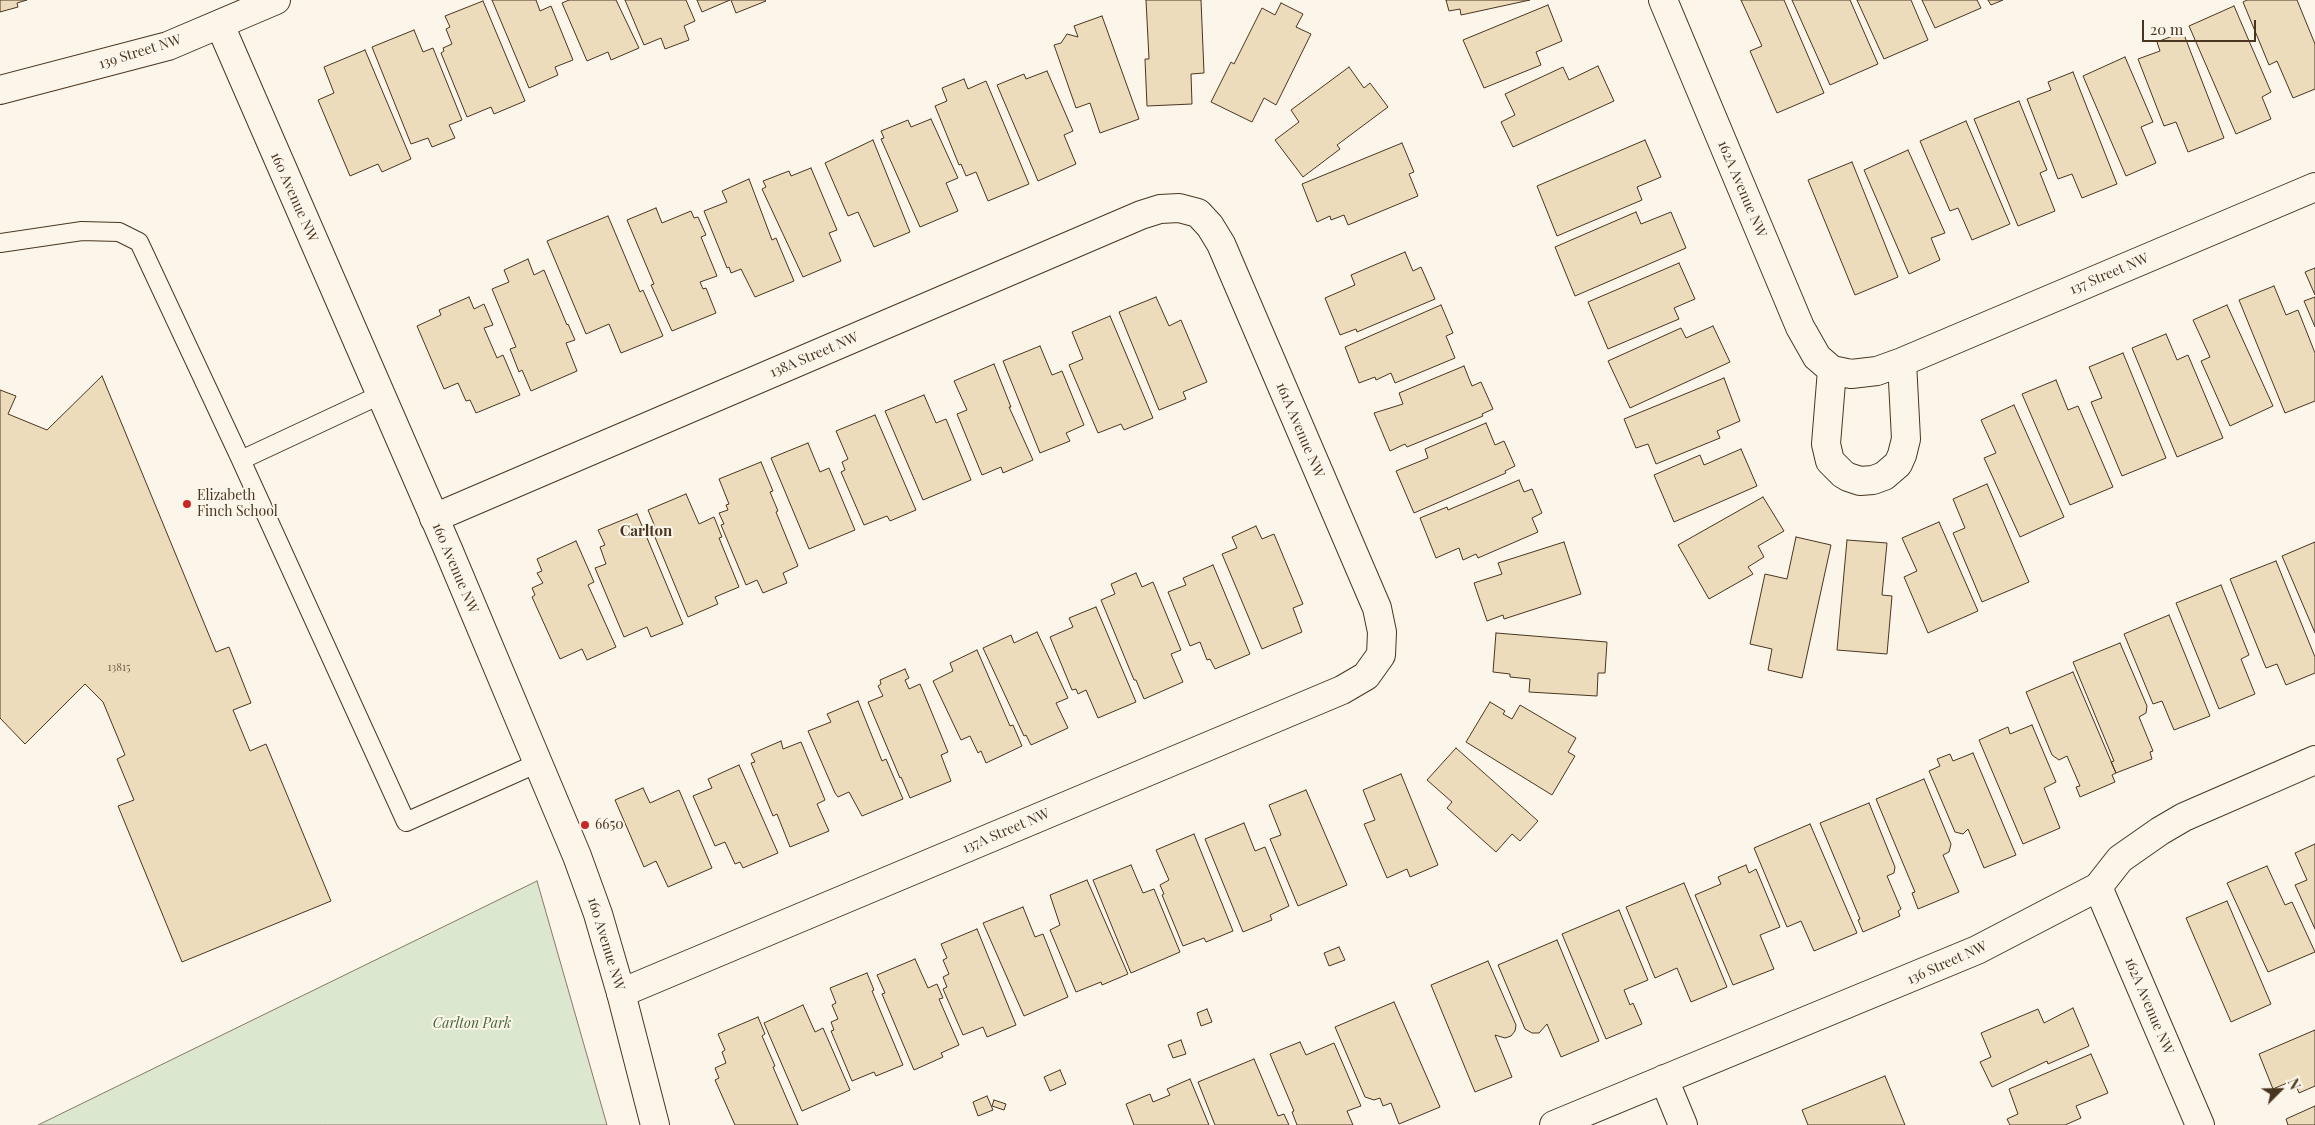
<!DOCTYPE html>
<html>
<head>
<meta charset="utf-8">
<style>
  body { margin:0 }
  #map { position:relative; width:2315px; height:1125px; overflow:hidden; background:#fbf6e9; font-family:"Playfair Display",serif }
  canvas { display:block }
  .north { position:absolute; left:2255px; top:1065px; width:50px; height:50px; -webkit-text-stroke:4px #fbf6e9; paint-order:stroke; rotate:67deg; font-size:14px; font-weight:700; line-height:20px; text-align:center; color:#4a3520 }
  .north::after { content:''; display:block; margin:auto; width:18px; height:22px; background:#4a3520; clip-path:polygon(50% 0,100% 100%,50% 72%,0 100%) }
  .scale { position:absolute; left:2142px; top:20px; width:114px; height:22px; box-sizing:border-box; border:2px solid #4a3520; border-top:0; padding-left:6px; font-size:15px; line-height:18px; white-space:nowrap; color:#4a3520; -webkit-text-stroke:4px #fbf6e9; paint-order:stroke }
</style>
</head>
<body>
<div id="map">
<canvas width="2315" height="1125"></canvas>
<div class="north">N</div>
<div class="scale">20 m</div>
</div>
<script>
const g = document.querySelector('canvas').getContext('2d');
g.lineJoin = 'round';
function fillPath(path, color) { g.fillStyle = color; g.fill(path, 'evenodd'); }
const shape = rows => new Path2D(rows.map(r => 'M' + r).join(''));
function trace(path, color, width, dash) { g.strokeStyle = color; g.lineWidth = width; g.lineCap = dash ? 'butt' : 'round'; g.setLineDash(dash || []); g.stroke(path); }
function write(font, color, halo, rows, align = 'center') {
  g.font = font + ' "Playfair Display",serif'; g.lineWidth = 4; g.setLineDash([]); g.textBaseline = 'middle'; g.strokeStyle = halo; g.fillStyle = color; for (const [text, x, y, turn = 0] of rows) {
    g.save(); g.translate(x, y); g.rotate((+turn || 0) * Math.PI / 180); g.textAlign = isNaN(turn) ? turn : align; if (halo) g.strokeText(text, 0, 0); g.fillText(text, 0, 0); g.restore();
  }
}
const green = shape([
  [537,881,607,1125,38,1125,537,881]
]);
fillPath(green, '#dce7d0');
trace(green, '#887966', 1);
const building = shape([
  [0,0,27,0,17,3,18,7,0,12,0,0],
  [492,0,536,0,540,11,551,6,573,60,555,67,558,75,529,88,492,0],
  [569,0,616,0,639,48,611,60,608,52,587,61,562,3,569,0],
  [625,0,686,0,695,21,684,26,689,40,665,49,661,38,644,45,625,0],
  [697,0,730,0,702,12,697,0],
  [731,0,765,0,766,1,736,13,731,0],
  [1146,0,1201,0,1204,73,1191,74,1192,104,1147,106,1145,59,1149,59,1146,0],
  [1446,0,1530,0,1461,15,1460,9,1449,11,1446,0],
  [1741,0,1784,0,1824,93,1777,113,1750,51,1762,46,1741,0],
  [1792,0,1850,0,1878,64,1830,85,1792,0],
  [1857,0,1911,0,1928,40,1884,59,1857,0],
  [1922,0,1977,0,1981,8,1935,28,1922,0],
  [1988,0,2003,0,1991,5,1988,0],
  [2247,0,2297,0,2315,44,2315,89,2293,98,2277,61,2269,65,2243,2,2247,0],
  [483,1,525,101,494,114,491,107,467,117,441,53,444,51,443,48,452,44,446,29,450,27,445,16,483,1],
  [1281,3,1303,14,1296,27,1311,34,1276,105,1264,98,1252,122,1211,102,1231,62,1234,64,1262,8,1275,15,1281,3],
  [1548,5,1562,41,1536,52,1541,65,1484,88,1463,40,1548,5],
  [2234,6,2271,92,2262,97,2271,119,2236,134,2189,26,2234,6],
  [1102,16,1139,119,1100,133,1090,103,1076,108,1054,45,1061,43,1067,34,1078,37,1074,26,1102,16],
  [414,30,423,52,433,48,462,120,449,125,455,138,432,147,428,138,411,144,372,47,414,30],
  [2183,32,2224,138,2188,152,2176,122,2164,126,2138,59,2160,51,2157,42,2183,32],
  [365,50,411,159,382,172,378,164,350,176,318,100,334,93,324,67,365,50],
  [2125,57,2153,122,2141,127,2156,163,2126,176,2083,76,2125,57],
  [1598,66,1614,101,1513,147,1501,122,1515,115,1505,94,1563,67,1569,80,1598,66],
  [1349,67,1364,88,1370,83,1388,107,1337,145,1340,149,1303,177,1275,140,1299,122,1291,110,1349,67],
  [1047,71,1073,131,1064,135,1076,164,1038,181,997,85,1024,74,1026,79,1047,71],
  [2073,72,2117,184,2082,198,2072,174,2058,179,2027,99,2051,90,2048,82,2073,72],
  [964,79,968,89,986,81,1029,184,988,201,976,172,966,176,961,164,959,165,935,106,947,101,942,88,964,79],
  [2019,101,2047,170,2040,173,2055,211,2018,226,1974,119,2019,101],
  [931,119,958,178,946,183,958,211,920,227,881,139,884,138,881,131,908,120,911,127,931,119],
  [1966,121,2010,224,1972,240,1958,208,1950,211,1920,141,1966,121],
  [873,140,910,232,874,247,858,212,848,216,825,163,873,140],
  [1645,140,1661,177,1637,187,1642,200,1557,236,1537,186,1645,140],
  [1402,143,1414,172,1409,174,1418,196,1348,225,1344,215,1331,220,1330,216,1317,222,1302,184,1402,143],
  [1908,150,1945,233,1931,238,1940,260,1909,274,1864,170,1908,150],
  [1852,162,1898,277,1855,295,1808,180,1852,162],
  [811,168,837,230,829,233,841,261,803,277,762,189,766,187,763,181,789,171,791,176,811,168],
  [749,179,772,240,776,238,794,281,755,297,741,269,731,273,729,267,727,268,704,211,727,202,722,191,749,179],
  [656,208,662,223,691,211,694,218,698,217,706,235,701,237,717,276,700,282,703,289,706,288,716,313,672,331,651,285,654,284,627,220,656,208],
  [1636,212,1641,224,1671,212,1686,248,1575,296,1555,247,1636,212],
  [608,216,640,292,643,290,663,336,621,353,609,324,586,334,547,241,608,216],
  [1405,252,1413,271,1421,267,1435,299,1357,332,1356,329,1340,335,1325,298,1355,285,1351,275,1405,252],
  [528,259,534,275,544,270,567,325,568,324,575,340,566,343,577,371,531,391,522,370,519,372,510,349,516,347,492,289,509,282,504,270,528,259],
  [1679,263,1695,299,1674,308,1679,319,1608,349,1588,302,1679,263],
  [2315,268,2315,295,2305,272,2315,268],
  [2274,286,2286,315,2298,310,2315,353,2315,401,2285,413,2239,300,2274,286],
  [469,297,474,309,484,304,493,325,484,328,497,358,503,355,520,395,476,413,470,400,466,401,458,383,444,389,417,326,441,315,439,310,469,297],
  [1156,297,1169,326,1181,320,1207,382,1183,392,1186,399,1159,410,1119,312,1156,297],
  [2315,297,2315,327,2304,301,2315,297],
  [1441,305,1453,333,1446,336,1455,358,1395,383,1391,373,1376,380,1375,377,1359,383,1345,347,1441,305],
  [2227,305,2273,406,2230,426,2201,361,2210,357,2193,320,2227,305],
  [1110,316,1153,418,1124,430,1121,424,1098,433,1069,365,1083,359,1072,332,1110,316],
  [1713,326,1730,362,1630,408,1608,361,1681,328,1686,338,1713,326],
  [2166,334,2177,360,2188,355,2223,438,2177,457,2132,348,2166,334],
  [1040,346,1052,375,1062,371,1084,425,1066,433,1070,441,1040,453,1003,361,1040,346],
  [2123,353,2166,458,2122,476,2091,402,2102,398,2089,367,2123,353],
  [994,364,1011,407,1009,407,1033,460,1003,473,1001,467,982,475,957,414,967,410,954,381,994,364],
  [1464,366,1472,386,1481,382,1493,409,1482,414,1483,416,1407,447,1405,444,1390,451,1374,413,1403,404,1399,393,1464,366],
  [102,376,216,652,229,647,251,703,233,710,250,751,266,744,331,901,182,962,118,806,134,800,117,759,125,755,103,702,85,684,25,744,0,718,0,390,16,396,8,414,47,430,102,376],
  [1724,378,1740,421,1717,431,1720,438,1656,464,1648,444,1636,448,1624,419,1724,378],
  [2056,380,2068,410,2078,406,2113,487,2070,505,2022,394,2056,380],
  [924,395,936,423,946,419,971,480,923,500,885,411,924,395],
  [2014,405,2064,517,2020,537,1984,458,1996,453,1981,420,2014,405],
  [875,415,916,510,890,521,887,516,864,525,841,472,845,470,842,462,848,459,836,431,875,415],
  [1486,423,1495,445,1504,441,1515,466,1505,471,1506,473,1414,513,1396,471,1428,458,1425,449,1486,423],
  [808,443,820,472,829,468,855,530,809,549,771,458,808,443],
  [1741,449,1757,486,1674,522,1654,475,1700,455,1704,465,1741,449],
  [761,462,773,491,770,492,778,511,776,512,798,566,783,573,787,583,763,593,757,580,746,585,721,525,724,524,719,513,728,510,726,505,729,504,719,479,761,462],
  [1519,480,1524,492,1532,489,1542,513,1532,518,1538,532,1478,558,1476,554,1463,560,1459,548,1436,558,1420,518,1447,507,1448,510,1519,480],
  [1987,484,2029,582,1982,602,1953,533,1965,528,1953,499,1987,484],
  [686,494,699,524,714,517,722,537,719,538,739,587,715,597,718,604,688,617,652,530,656,529,648,510,686,494],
  [1763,497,1784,531,1758,546,1764,557,1748,567,1753,574,1709,599,1678,545,1763,497],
  [637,514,683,624,651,637,647,627,624,637,595,568,606,564,600,547,605,545,598,530,637,514],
  [1939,522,1978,611,1928,633,1904,577,1917,571,1902,538,1939,522],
  [1256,526,1262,539,1274,534,1303,604,1293,608,1302,632,1262,649,1222,554,1237,548,1232,537,1256,526],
  [1796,537,1831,545,1802,678,1768,670,1772,649,1750,644,1765,574,1787,579,1796,537],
  [1847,540,1887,543,1882,595,1892,596,1887,654,1837,650,1847,540],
  [576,541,594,582,588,585,616,647,587,660,582,649,560,659,532,597,535,595,532,588,543,583,537,573,542,571,537,559,576,541],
  [1564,542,1581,594,1504,619,1503,615,1487,621,1474,583,1502,574,1498,563,1564,542],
  [2315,542,2315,633,2282,556,2315,542],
  [2276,561,2315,657,2315,673,2286,685,2277,664,2266,668,2230,579,2276,561],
  [1213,565,1250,654,1215,669,1210,659,1207,660,1200,642,1190,646,1168,592,1186,585,1183,578,1213,565],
  [1136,573,1142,587,1153,582,1181,650,1171,654,1183,682,1144,699,1136,680,1134,680,1101,600,1115,594,1111,584,1136,573],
  [2221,585,2249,655,2241,659,2255,694,2219,709,2176,603,2221,585],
  [1096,607,1136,702,1098,718,1086,690,1078,694,1076,689,1072,690,1050,637,1073,627,1069,618,1096,607],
  [2169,615,2210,716,2174,730,2162,701,2153,704,2124,634,2169,615],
  [1037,632,1068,698,1056,703,1068,728,1031,745,1026,735,1024,736,983,648,1011,635,1014,643,1037,632],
  [1496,633,1607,642,1605,673,1598,673,1597,696,1529,692,1530,679,1510,677,1510,674,1493,672,1496,633],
  [2120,643,2147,706,2146,713,2139,717,2153,751,2150,752,2152,759,2116,773,2111,762,2114,761,2073,662,2120,643],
  [977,650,1010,726,1013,725,1022,746,986,763,981,751,978,753,970,736,961,740,933,681,953,671,950,663,977,650],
  [905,669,909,678,905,680,909,689,920,684,948,752,941,755,951,781,910,798,901,777,900,778,868,702,883,696,878,686,881,684,880,680,905,669],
  [2073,672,2116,773,2112,775,2115,782,2080,797,2076,787,2080,786,2067,756,2059,760,2052,755,2026,692,2073,672],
  [858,701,882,761,886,759,903,799,862,816,849,792,838,797,835,793,808,731,831,722,827,714,858,701],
  [1490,702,1505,711,1503,714,1512,719,1520,705,1576,738,1568,752,1575,756,1552,795,1466,742,1490,702],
  [2032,725,2056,782,2044,788,2060,828,2023,844,1979,740,2008,727,2010,734,2032,725],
  [781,741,783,749,801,742,825,800,817,804,829,831,790,847,777,814,773,816,751,763,755,762,751,754,781,741],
  [1456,748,1538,821,1520,841,1512,834,1496,852,1447,808,1452,802,1427,780,1456,748],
  [1973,753,2016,855,1984,868,1968,829,1963,834,1955,832,1929,771,1940,766,1937,759,1950,754,1953,761,1973,753],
  [739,765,778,853,743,868,740,862,735,864,725,842,715,846,693,796,712,788,708,779,739,765],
  [1401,774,1438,865,1410,877,1407,869,1387,878,1364,824,1375,820,1363,790,1401,774],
  [1924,779,1951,844,1949,852,1943,855,1959,892,1918,909,1912,893,1915,892,1876,799,1924,779],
  [643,788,650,803,679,790,712,868,668,887,656,861,644,867,615,800,643,788],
  [1306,790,1347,885,1298,906,1270,839,1281,835,1269,805,1306,790],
  [1869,803,1895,867,1894,873,1887,876,1901,909,1898,911,1900,916,1863,932,1858,920,1860,919,1820,823,1869,803],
  [1244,823,1255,851,1265,847,1289,906,1270,915,1272,920,1243,932,1205,839,1244,823],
  [1810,824,1857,933,1814,951,1801,921,1787,927,1754,848,1810,824],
  [1194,834,1233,931,1206,942,1204,938,1183,946,1162,895,1164,894,1160,885,1169,880,1156,850,1194,834],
  [2315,844,2315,929,2295,885,2307,880,2295,853,2315,844],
  [1131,865,1143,893,1154,889,1180,952,1131,973,1093,880,1131,865],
  [1746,865,1749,873,1756,869,1780,927,1760,935,1774,969,1733,985,1695,895,1721,884,1718,877,1746,865],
  [2267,866,2285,905,2292,902,2315,952,2268,972,2227,883,2267,866],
  [1087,880,1128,974,1102,985,1101,982,1076,992,1050,930,1060,925,1050,895,1087,880],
  [1684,883,1727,987,1691,1002,1677,968,1655,978,1626,907,1684,883],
  [2227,901,2271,1004,2231,1022,2186,918,2227,901],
  [1023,907,1035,937,1043,934,1068,997,1024,1016,983,923,1023,907],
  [1619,910,1648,980,1624,990,1630,1005,1633,1003,1642,1024,1606,1039,1562,934,1619,910],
  [977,929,1016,1025,987,1037,983,1027,963,1035,943,989,947,987,943,977,949,974,943,960,947,958,941,944,977,929],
  [1557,940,1599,1041,1561,1057,1547,1024,1539,1033,1532,1033,1525,1029,1498,965,1557,940],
  [1339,947,1345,960,1329,966,1324,953,1339,947],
  [915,959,928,988,937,984,943,998,939,999,959,1045,941,1053,943,1057,914,1070,882,994,885,993,877,975,915,959],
  [1488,961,1516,1025,1515,1031,1511,1036,1505,1038,1495,1035,1512,1077,1475,1092,1431,985,1488,961],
  [867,973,874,990,872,991,903,1065,876,1076,874,1072,852,1081,831,1031,834,1030,831,1022,838,1019,832,1005,836,1003,830,988,867,973],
  [1394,1002,1440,1107,1399,1124,1391,1103,1383,1106,1380,1098,1374,1100,1365,1097,1335,1027,1394,1002],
  [803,1005,815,1032,823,1028,850,1090,802,1111,764,1023,803,1005],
  [2073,1008,2089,1046,2048,1064,2047,1061,1992,1087,1980,1062,1991,1057,1981,1033,2038,1009,2044,1023,2073,1008],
  [1207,1009,1212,1022,1201,1026,1197,1013,1207,1009],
  [758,1017,765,1034,762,1036,775,1066,773,1067,798,1125,735,1125,715,1080,719,1078,715,1068,726,1063,722,1052,725,1050,718,1034,758,1017],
  [2315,1030,2315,1086,2299,1093,2294,1080,2273,1089,2259,1054,2315,1030],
  [1181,1040,1186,1054,1173,1058,1168,1045,1181,1040],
  [1300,1042,1306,1055,1334,1043,1361,1106,1347,1111,1353,1125,1297,1125,1292,1112,1294,1111,1270,1054,1300,1042],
  [2091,1054,2108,1093,2076,1106,2081,1118,2065,1125,2010,1125,2007,1119,2018,1114,2009,1089,2091,1054],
  [1254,1059,1278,1116,1284,1114,1289,1125,1215,1125,1198,1082,1254,1059],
  [1060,1070,1066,1084,1050,1091,1044,1077,1060,1070],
  [1885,1076,1905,1125,1808,1125,1802,1110,1885,1076],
  [1190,1079,1209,1125,1134,1125,1126,1104,1150,1094,1153,1102,1170,1095,1167,1089,1190,1079],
  [987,1096,993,1110,978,1116,973,1102,987,1096],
  [994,1100,1006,1104,1004,1110,992,1106,994,1100],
  [2315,1106,2315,1125,2288,1125,2286,1119,2315,1106]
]);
fillPath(building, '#ecdcbc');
trace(building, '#4a3520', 1);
const service = shape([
  [0,243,82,231,119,232,139,242,241,460,380,395],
  [241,460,406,822,538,763]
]);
const minor = shape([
  [1663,0,1800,327,1817,357,1832,370,1851,374,1877,371,1902,362,2315,187],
  [1832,370,1826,444,1830,461,1843,474,1848,477,1860,481,1873,480,1884,476,1898,464,1902,455,1906,439,1902,362],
  [434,518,1141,215,1160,209,1179,208,1198,213,1210,226,1221,244,1377,608,1382,632,1381,655,1366,676,1342,690,621,993],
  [2098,887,2200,1125],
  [1664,1079,1683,1125],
  [1554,1125,1977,950,2098,887,2120,859,2160,831,2184,817,2315,760]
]);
const tertiary = shape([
  [220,25,448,549,577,856,598,914,621,993,655,1125],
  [0,90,168,46,276,0]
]);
trace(service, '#4a3520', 20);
trace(minor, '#4a3520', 30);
trace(tertiary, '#4a3520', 30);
trace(service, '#fbf6e9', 18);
trace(minor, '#fbf6e9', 28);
trace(tertiary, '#fbf6e9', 28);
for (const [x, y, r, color] of [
  [187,504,5,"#c62828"],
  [585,825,5,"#c62828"]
]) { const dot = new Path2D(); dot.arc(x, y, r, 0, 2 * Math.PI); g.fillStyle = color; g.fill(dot); trace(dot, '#fbf6e9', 2); }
write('11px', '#725f47', null, [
  ["13815",119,668]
]);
write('14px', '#4a3520', '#fbf6e9', [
  ["139 Street NW",140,52,-17],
  ["162A Avenue NW",1742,189,67],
  ["160 Avenue NW",294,197,66],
  ["137 Street NW",2109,274,-23],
  ["138A Street NW",814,355,-23],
  ["161A Avenue NW",1300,430,67],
  ["160 Avenue NW",455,568,67],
  ["137A Street NW",1006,831,-23],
  ["160 Avenue NW",606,944,73],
  ["136 Street NW",1947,963,-24],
  ["162A Avenue NW",2149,1006,67]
]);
write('14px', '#4a3520', '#fbf6e9', [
  ["Elizabeth",197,496],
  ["Finch School",197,512],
  ["6650",595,825]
], 'left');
write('italic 14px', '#436837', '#fbf6e9', [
  ["Carlton Park",472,1024]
]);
write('bold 15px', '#4a3520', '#fbf6e9', [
  ["Carlton",646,531]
]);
</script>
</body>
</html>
